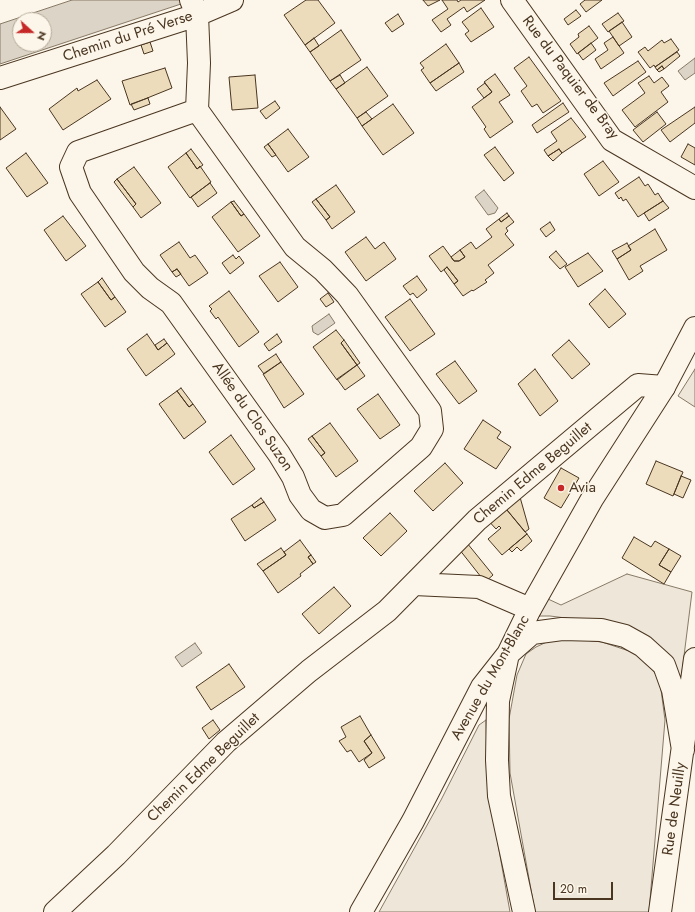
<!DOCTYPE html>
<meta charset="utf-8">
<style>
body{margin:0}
#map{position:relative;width:695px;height:912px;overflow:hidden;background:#fbf6e9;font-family:Jost,sans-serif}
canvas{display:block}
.north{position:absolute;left:12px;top:12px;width:40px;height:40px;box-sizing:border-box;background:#fbf6e9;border:1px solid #b4a999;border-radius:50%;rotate:111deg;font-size:11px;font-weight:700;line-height:16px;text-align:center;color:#4a3520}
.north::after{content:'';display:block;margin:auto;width:14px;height:18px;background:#c62828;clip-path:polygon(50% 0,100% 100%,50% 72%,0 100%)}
.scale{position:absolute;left:553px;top:882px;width:60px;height:18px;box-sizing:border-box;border:2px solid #4a3520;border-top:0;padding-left:5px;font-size:12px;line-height:14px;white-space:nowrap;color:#4a3520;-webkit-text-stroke:3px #fbf6e9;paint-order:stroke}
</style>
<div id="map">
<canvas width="695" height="912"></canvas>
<div class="north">N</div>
<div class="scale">20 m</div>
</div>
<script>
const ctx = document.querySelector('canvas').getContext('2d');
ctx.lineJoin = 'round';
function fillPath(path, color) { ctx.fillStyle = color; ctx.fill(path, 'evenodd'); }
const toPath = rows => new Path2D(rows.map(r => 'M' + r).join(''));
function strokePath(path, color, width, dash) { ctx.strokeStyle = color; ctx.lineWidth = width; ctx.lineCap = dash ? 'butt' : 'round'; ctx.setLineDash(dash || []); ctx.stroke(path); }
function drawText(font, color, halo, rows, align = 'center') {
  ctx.font = font + ' Jost,sans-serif'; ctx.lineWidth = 3; ctx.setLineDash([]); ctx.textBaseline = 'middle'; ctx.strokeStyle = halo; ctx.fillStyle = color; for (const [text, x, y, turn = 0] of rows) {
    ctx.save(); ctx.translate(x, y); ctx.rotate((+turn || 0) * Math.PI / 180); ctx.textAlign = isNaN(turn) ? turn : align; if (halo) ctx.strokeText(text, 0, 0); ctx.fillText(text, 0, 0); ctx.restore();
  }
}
const green = toPath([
 [695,369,695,407,678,396,695,369],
 [627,574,692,592,681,680,605,623,550,616,538,616,548,599,561,605,627,574],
 [566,638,602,642,635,653,650,665,660,682,665,720,649,912,535,912,510,773,509,719,517,675,526,654,536,647,551,640,566,638],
 [486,720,488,788,510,912,379,912,441,800,479,725,486,720]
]);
const water = toPath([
 [72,0,193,0,0,64,0,24,72,0],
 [20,20,44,20,44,44,20,44,20,20],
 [695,58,695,73,685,80,678,71,695,58],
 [484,190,498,208,495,213,488,215,475,197,484,190],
 [329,314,335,323,318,335,313,332,312,326,329,314],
 [195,643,202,653,182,667,175,657,195,643]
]);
const building = toPath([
 [306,0,318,0,335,23,305,45,284,15,306,0],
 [423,0,440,0,428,6,423,0],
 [442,0,457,0,458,2,461,0,485,0,467,12,464,7,447,19,451,25,441,32,432,20,448,9,442,0],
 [585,0,602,0,586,12,580,4,585,0],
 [481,8,494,27,471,42,465,34,469,31,462,22,481,8],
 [576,10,581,16,568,25,564,19,576,10],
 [618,13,624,21,608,32,602,24,618,13],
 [398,14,404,24,392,32,385,23,398,14],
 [622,22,632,37,619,46,609,31,622,22],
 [589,26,598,38,577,54,570,44,579,37,578,34,589,26],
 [341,30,361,60,330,81,310,52,341,30],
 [613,37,624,53,601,69,595,59,608,50,604,43,613,37],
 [314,38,319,46,310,52,305,45,314,38],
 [671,39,679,50,655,67,654,65,650,68,638,52,645,47,648,51,662,40,664,43,671,39],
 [150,42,153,51,144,54,141,45,150,42],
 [591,43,596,50,583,60,578,53,591,43],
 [446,44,459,63,430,83,421,70,424,68,420,63,446,44],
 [677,52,680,56,664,69,662,66,657,70,655,67,677,52],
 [529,57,561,101,543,113,537,104,532,107,521,91,527,86,514,68,529,57],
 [638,61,646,72,613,96,604,83,638,61],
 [459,63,464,72,436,91,430,83,459,63],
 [662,66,664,69,659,72,657,70,662,66],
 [367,67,388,96,357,118,336,89,367,67],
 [165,68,172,88,130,105,122,81,165,68],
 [495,74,510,95,499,102,513,122,490,138,484,129,486,127,472,107,492,92,484,82,495,74],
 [255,75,258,108,232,110,229,77,255,75],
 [340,75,345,83,336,89,330,81,340,75],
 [649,76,654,83,662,77,669,86,661,92,668,102,635,127,622,110,645,93,638,83,649,76],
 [97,80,111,99,63,130,49,109,77,88,78,91,97,80],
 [485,83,492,92,484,98,477,89,485,83],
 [148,98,150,104,134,110,131,104,148,98],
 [275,101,280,108,266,119,260,111,275,101],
 [563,103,569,112,537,133,532,125,563,103],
 [393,104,414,133,383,155,362,126,393,104],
 [0,107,16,129,0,140,0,107],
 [695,107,695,123,670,142,661,130,695,107],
 [366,112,372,119,362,126,357,118,366,112],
 [657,112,666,124,643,142,633,130,657,112],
 [571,118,586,137,562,153,559,149,548,156,544,150,557,141,551,132,571,118],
 [288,129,309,157,288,172,268,144,288,129],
 [268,144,276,155,272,157,264,147,268,144],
 [688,144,695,148,695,165,681,157,688,144],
 [495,147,514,173,504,181,484,155,495,147],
 [191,149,203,165,197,169,186,153,191,149],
 [559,149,562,153,553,161,548,156,559,149],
 [26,153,48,183,27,197,6,168,26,153],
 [186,153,197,169,200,166,211,182,190,198,168,167,186,153],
 [603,161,619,182,599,196,584,174,603,161],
 [134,167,161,203,141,218,133,207,136,204,117,179,134,167],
 [639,177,645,186,648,184,655,195,658,193,663,201,638,217,626,199,623,201,621,197,619,199,615,193,639,177],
 [117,179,136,204,133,207,114,182,117,179],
 [210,183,217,193,198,207,191,197,210,183],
 [336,185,355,212,332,229,326,220,330,217,316,199,336,185],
 [316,199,330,217,326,220,312,202,316,199],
 [234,201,244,214,241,216,231,202,234,201],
 [663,201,669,208,649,221,644,213,663,201],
 [231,202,241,216,244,214,260,236,238,252,212,217,231,202],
 [507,213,509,216,501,222,499,219,507,213],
 [63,216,86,246,66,261,44,230,63,216],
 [509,216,514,222,506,228,508,231,505,234,514,245,488,265,494,273,485,280,487,282,473,291,472,290,463,296,454,284,458,281,447,267,441,272,429,256,443,246,454,261,459,261,465,257,460,250,471,242,476,249,492,237,486,229,499,219,501,222,509,216],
 [550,222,555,230,546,237,540,229,550,222],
 [655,229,667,250,640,266,643,271,629,280,617,259,631,250,628,246,655,229],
 [366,237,375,249,384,242,396,259,366,281,345,252,366,237],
 [179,242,190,258,195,255,208,273,189,286,177,269,172,272,160,255,179,242],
 [627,243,631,250,617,259,612,251,627,243],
 [460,250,465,257,459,261,454,261,451,257,460,250],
 [556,251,567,264,560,269,549,257,556,251],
 [588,253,603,271,578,287,565,267,588,253],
 [233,255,236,259,239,256,244,263,230,274,222,263,233,255],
 [280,262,298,287,278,302,259,276,280,262],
 [447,267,458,281,454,284,444,270,447,267],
 [177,269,181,274,176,277,172,272,177,269],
 [417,276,427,290,417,298,413,293,410,295,403,286,417,276],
 [102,278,115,297,111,300,98,282,102,278],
 [98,282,111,300,115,297,126,312,105,327,81,294,98,282],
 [605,289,626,314,609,328,589,304,605,289],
 [229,291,259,332,239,347,218,317,216,319,210,311,212,309,209,306,229,291],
 [328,293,334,302,326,307,320,299,328,293],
 [410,299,435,334,410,351,385,317,410,299],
 [336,330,344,340,341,343,357,365,337,380,313,347,336,330],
 [147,334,158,350,167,343,175,354,146,376,127,349,147,334],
 [277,334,282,342,269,351,264,344,277,334],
 [164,339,167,343,158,350,155,345,164,339],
 [344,340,360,363,357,365,341,343,344,340],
 [569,340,590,364,572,379,552,355,569,340],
 [276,354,281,362,264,374,258,366,276,354],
 [455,361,477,391,459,404,436,374,455,361],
 [281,362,304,394,284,408,263,374,281,362],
 [357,365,365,376,345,390,337,379,357,365],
 [535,369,558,401,540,416,518,384,535,369],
 [181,388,193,404,189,407,177,391,181,388],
 [177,391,189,407,193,404,206,422,184,439,159,404,177,391],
 [378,394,400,425,380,439,357,409,378,394],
 [483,420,501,432,497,438,511,447,496,469,464,449,483,420],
 [330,423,358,461,336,477,321,456,325,453,312,436,330,423],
 [231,435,255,469,233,485,209,452,231,435],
 [312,436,325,453,321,456,308,439,312,436],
 [656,461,683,472,673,496,646,484,656,461],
 [445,463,463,483,433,511,414,491,445,463],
 [561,468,579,478,561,508,544,498,561,468],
 [681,476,691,480,683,498,674,494,681,476],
 [518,490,529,529,525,532,502,504,518,490],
 [261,498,264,502,254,508,252,505,261,498],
 [264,502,276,520,245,541,231,519,252,505,254,508,264,502],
 [502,504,527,534,502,555,488,539,501,528,499,526,496,529,486,518,502,504],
 [390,513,407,531,381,556,363,538,390,513],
 [527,534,532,541,521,551,517,547,512,552,509,549,527,534],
 [634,537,651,547,655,541,669,549,659,565,671,572,664,584,622,558,634,537],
 [300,540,311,555,308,557,313,564,300,574,301,576,278,593,263,571,286,555,284,552,300,540],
 [467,543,493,575,485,582,459,549,467,543],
 [281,548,286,555,263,571,257,564,281,548],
 [669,549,681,556,671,572,659,565,669,549],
 [311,555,316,562,313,564,308,557,311,555],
 [334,587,351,606,319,634,302,614,334,587],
 [229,664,245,687,211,710,196,687,229,664],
 [360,716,371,735,364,741,372,753,359,762,351,750,347,752,339,741,346,737,341,727,360,716],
 [213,720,220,730,209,739,202,728,213,720],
 [371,735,385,758,369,768,364,760,372,753,364,741,371,735]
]);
const minor = toPath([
 [191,0,197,15,199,63,197,110,295,247,323,270,347,295,430,411,432,429,421,447,343,515,325,518,311,510,300,495,293,477,279,454,171,303,150,288,134,272,80,193,71,167,78,152,197,110],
 [512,0,612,140,695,188],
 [0,78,197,15,232,0],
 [414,584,479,587,530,609],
 [55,912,116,855,226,742,309,671,387,611,477,520,638,385,664,387]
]);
const major = toPath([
 [361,912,413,821,482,687,508,654,530,609,592,499,664,387,695,328],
 [524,912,499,796,497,760,498,701,508,654,532,633,562,629,601,630,625,636,643,646,664,665,673,690,683,750],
 [660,912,695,659]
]);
const markers = [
 [561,488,4,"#c62828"]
];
const streetNames = [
 ["Chemin du Pré Verse",128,37,-18],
 ["Rue du Paquier de Bray",570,78,53],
 ["Allée du Clos Suzon",252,417,55],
 ["Chemin Edme Beguillet",533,474,-40],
 ["Avenue du Mont-Blanc",491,678,-60],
 ["Chemin Edme Beguillet",204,768,-44],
 ["Rue de Neuilly",675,809,-82]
];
const poiNames = [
 ["Avia",569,488]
];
fillPath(green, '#ede6d9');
strokePath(green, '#887966', 1);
fillPath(water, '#dcd4c6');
strokePath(water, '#887966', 1);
fillPath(building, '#ecdcbc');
strokePath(building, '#4a3520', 1);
strokePath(minor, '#4a3520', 24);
strokePath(major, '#4a3520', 24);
strokePath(minor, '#fbf6e9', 22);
strokePath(major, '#fbf6e9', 22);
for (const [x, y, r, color] of markers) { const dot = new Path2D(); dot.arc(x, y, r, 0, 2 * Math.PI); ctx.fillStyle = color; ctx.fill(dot); strokePath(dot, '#fbf6e9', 1.5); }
drawText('15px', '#4a3520', '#fbf6e9', streetNames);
drawText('15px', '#4a3520', '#fbf6e9', poiNames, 'left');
</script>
